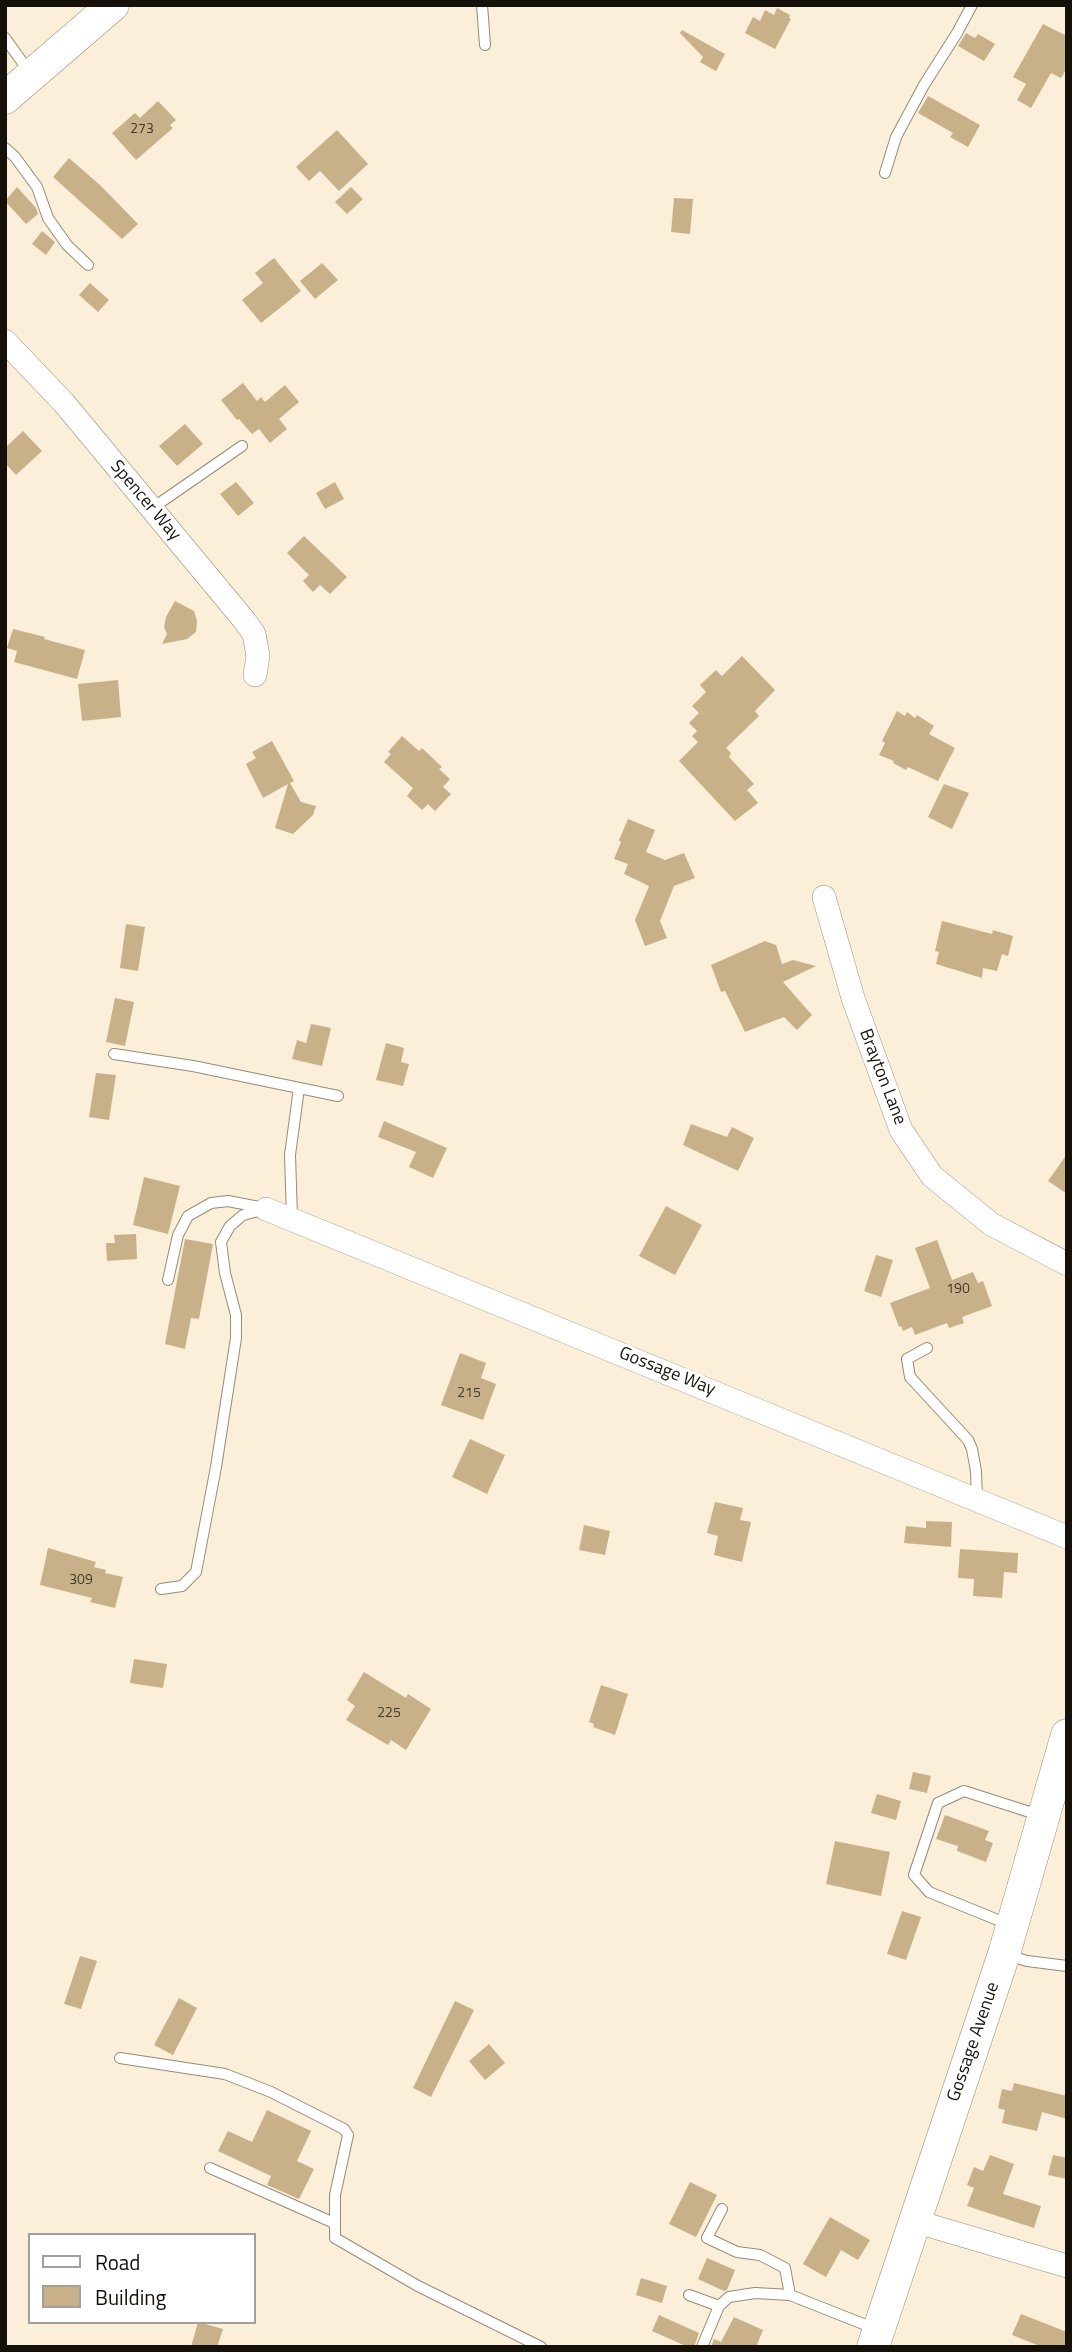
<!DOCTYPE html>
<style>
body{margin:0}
#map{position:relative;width:1072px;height:2352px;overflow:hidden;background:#fbefd9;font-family:"Titillium Web",sans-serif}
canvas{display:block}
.frame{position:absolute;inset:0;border:7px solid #15110a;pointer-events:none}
.legend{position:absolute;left:28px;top:2233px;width:228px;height:91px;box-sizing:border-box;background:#fff;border:2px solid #a1a09d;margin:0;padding:9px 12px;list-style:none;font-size:21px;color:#15110a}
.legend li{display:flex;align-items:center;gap:14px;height:35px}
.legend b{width:35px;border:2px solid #a1a09d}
</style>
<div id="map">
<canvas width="1072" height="2352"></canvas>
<div class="frame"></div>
<ul class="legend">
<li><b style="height:9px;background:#fff"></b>Road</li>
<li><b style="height:19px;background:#c8b188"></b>Building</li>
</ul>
</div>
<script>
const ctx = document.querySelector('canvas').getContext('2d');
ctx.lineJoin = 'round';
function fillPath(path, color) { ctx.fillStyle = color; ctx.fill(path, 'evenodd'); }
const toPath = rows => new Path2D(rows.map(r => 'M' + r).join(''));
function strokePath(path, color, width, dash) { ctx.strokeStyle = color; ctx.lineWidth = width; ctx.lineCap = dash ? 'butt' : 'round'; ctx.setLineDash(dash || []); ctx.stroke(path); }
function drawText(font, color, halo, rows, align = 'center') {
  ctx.font = font + ' "Titillium Web",sans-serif'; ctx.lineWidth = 6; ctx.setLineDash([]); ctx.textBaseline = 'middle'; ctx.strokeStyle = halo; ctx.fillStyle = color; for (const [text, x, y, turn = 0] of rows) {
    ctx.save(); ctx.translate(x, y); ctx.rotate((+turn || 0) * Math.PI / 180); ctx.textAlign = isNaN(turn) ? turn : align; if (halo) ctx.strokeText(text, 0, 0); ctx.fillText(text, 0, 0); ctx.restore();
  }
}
const building = toPath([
 [777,8,790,15,789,18,791,19,775,49,745,33,753,17,760,21,765,10,774,15],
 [1043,24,1067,36,1067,68,1061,78,1051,73,1031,108,1017,100,1026,84,1013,77],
 [682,30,725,54,716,71,700,62,703,57,680,33],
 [966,33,975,38,978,34,995,44,984,61,958,46],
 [928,96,980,125,968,147,950,137,953,133,918,113],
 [158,101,176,120,170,125,173,128,136,160,112,133,135,113,140,118],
 [337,130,368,164,339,191,320,171,309,181,296,167],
 [69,158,101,186,138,224,122,239,53,177],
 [17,187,36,208,38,214,26,224,5,201],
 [351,187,363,199,347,214,335,202],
 [674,198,693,199,690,234,671,232],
 [42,231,55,242,46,255,32,244],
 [274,258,301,291,261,323,242,300,263,283,255,273],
 [322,263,338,280,315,299,300,281],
 [90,283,109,300,98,312,79,295],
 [243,383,257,401,261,397,265,402,285,385,299,402,279,419,287,429,270,443,259,429,252,434,239,419,237,420,221,400],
 [185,424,203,444,177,466,159,446],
 [23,431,42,451,16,475,5,463,5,448],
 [236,482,254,503,238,516,220,494],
 [335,482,344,499,325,509,316,493],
 [304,536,347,577,330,594,320,585,313,592,303,581,309,575,287,553],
 [175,601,194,611,197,621,196,632,187,639,162,644,167,634,164,627,166,617],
 [13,629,45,637,44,639,85,650,77,679,14,662,17,651,7,648],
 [742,656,775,690,755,711,759,716,726,748,731,753,729,757,754,784,747,790,758,803,735,821,679,761,698,742,692,736,697,731,689,723,699,713,692,706,706,692,700,685,716,670,722,676],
 [118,680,121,717,82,721,78,684],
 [897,711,905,716,907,712,915,718,917,715,934,726,929,734,955,748,938,781,908,767,906,770,893,763,894,761,879,755,885,743,882,741],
 [402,736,419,751,422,748,442,767,439,769,450,779,443,787,451,794,435,811,428,804,422,810,407,796,413,788,384,762,391,754,388,752],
 [272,741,294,781,290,783,301,802,316,806,313,815,293,834,275,828,288,784,263,798,246,764,256,758,252,752],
 [944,784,969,793,952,829,928,817],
 [628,819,655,830,646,852,665,860,684,853,695,878,674,886,660,921,667,938,645,946,635,920,649,886,624,874,628,864,614,859,621,842,619,840],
 [942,921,992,934,993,930,1013,936,1008,956,1002,954,997,971,983,968,982,978,936,964,939,952,935,951],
 [126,924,145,927,138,971,120,968],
 [765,941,776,945,782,964,793,960,816,966,783,982,812,1015,797,1030,784,1017,745,1032,725,991,721,992,711,965],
 [115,998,134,1002,125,1046,106,1042],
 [311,1024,331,1028,322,1066,292,1059,297,1040,306,1043],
 [386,1043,404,1048,401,1062,409,1064,403,1086,376,1080],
 [96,1073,116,1075,109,1120,89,1117],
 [384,1121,447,1148,433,1178,409,1167,416,1152,378,1137],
 [691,1124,727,1137,732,1127,754,1138,738,1171,683,1145],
 [1067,1154,1067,1194,1048,1181],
 [144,1177,180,1186,168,1234,133,1225],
 [666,1206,702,1225,675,1275,639,1256],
 [136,1234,137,1259,107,1261,106,1243,115,1243,114,1235],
 [185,1239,213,1244,199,1319,191,1318,185,1349,165,1344],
 [937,1240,952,1280,973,1272,978,1283,983,1281,992,1306,962,1317,964,1323,949,1328,947,1323,915,1335,912,1327,903,1331,901,1326,899,1327,890,1303,930,1288,915,1248],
 [876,1255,893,1260,881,1297,864,1291],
 [460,1353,486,1363,481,1378,496,1384,483,1420,441,1405],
 [470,1439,505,1455,487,1494,452,1477],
 [715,1502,743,1508,740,1520,751,1522,742,1562,714,1555,718,1536,707,1533],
 [926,1521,952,1522,951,1547,904,1543,906,1526,926,1528],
 [584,1525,610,1531,605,1555,579,1550],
 [48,1548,96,1562,94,1567,106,1570,105,1573,123,1577,115,1608,90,1602,92,1598,40,1585],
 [960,1549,1018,1553,1017,1573,1004,1572,1002,1598,973,1596,974,1579,958,1578],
 [134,1659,167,1664,163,1688,130,1683],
 [364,1672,406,1698,408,1694,431,1709,406,1750,391,1740,388,1745,346,1720,355,1706,347,1700],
 [601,1685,628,1694,615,1735,593,1727,594,1724,589,1722],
 [913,1772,931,1776,927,1793,909,1789],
 [877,1794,901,1801,896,1820,871,1813],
 [945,1815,989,1831,985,1840,993,1843,986,1862,957,1851,958,1846,936,1839],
 [835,1841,890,1852,881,1896,826,1884],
 [902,1911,921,1917,906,1960,887,1954],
 [80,1956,97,1961,81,2009,64,2004],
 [179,1998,197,2008,173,2055,154,2045],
 [455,2001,474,2010,431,2097,413,2088],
 [489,2044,505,2063,485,2080,469,2061],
 [1014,2083,1067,2096,1067,2119,1042,2112,1037,2131,1002,2123,1005,2110,998,2108,1002,2089,1012,2091],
 [267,2110,311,2131,297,2161,314,2169,299,2199,267,2185,271,2176,218,2151,228,2131,252,2142],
 [990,2155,1014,2164,1003,2194,1041,2206,1034,2228,967,2206,974,2188,967,2185,974,2167,983,2171],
 [1053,2155,1067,2158,1067,2179,1048,2175],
 [690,2182,717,2195,696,2237,669,2224],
 [830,2217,870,2240,858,2260,841,2250,826,2277,803,2264],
 [707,2258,735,2270,727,2290,724,2291,698,2279],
 [641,2278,667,2286,662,2303,636,2295],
 [1021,2314,1067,2332,1067,2347,1042,2347,1012,2335],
 [659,2315,699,2333,694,2347,688,2347,652,2331],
 [734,2317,763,2330,756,2347,711,2347,714,2339,721,2342],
 [198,2322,223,2329,217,2347,191,2347]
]);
const lane = toPath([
 [482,5,485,45],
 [5,38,30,73],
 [5,148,15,157,37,187,48,218,67,245,88,265],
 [885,173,896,137,924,85,957,33,972,5],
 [151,509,242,446],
 [114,1054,193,1066,338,1096],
 [292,1218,290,1155,299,1088],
 [168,1280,178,1235,188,1216,211,1203,228,1201,264,1208],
 [927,1348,907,1359,910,1377,968,1440,972,1449,976,1471,977,1500],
 [161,1589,182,1586,196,1572,216,1467,236,1338,236,1315,225,1273,221,1242,230,1226,243,1215,266,1209],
 [1010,1925,929,1892,914,1875,938,1803,964,1791,1042,1816],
 [1007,1955,1027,1961,1067,1966],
 [120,2058,225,2074,271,2092,344,2129,348,2135,335,2195,335,2238,418,2286,541,2347],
 [210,2168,334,2223],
 [722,2209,707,2238,737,2252,760,2255,785,2268,790,2295,876,2329],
 [689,2295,719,2306],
 [702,2347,719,2306,729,2297,755,2293,790,2295]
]);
const street = toPath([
 [5,341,64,403,244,620,254,634,258,656,255,675],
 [824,897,853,998,901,1130,932,1176,991,1224,1067,1264],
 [266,1209,1067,1537],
 [914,2221,1067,2266]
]);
const secondary = toPath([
 [5,98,113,5],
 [873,2347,1004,1954,1067,1735]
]);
const numberNames = [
 ["273",142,130],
 ["190",958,1290],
 ["215",469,1394],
 ["309",81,1581],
 ["225",389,1714]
];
const streetNames = [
 ["Spencer Way",145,501,50],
 ["Brayton Lane",882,1077,69],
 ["Gossage Way",667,1372,22],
 ["Gossage Avenue",974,2042,-71]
];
fillPath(building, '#c8b188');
strokePath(lane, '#968b77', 12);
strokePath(street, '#968b77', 24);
strokePath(secondary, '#968b77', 33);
strokePath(lane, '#fff', 10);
strokePath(street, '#fff', 23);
strokePath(secondary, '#fff', 32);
drawText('14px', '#42392a', null, numberNames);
drawText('18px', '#15110a', '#fff', streetNames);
</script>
